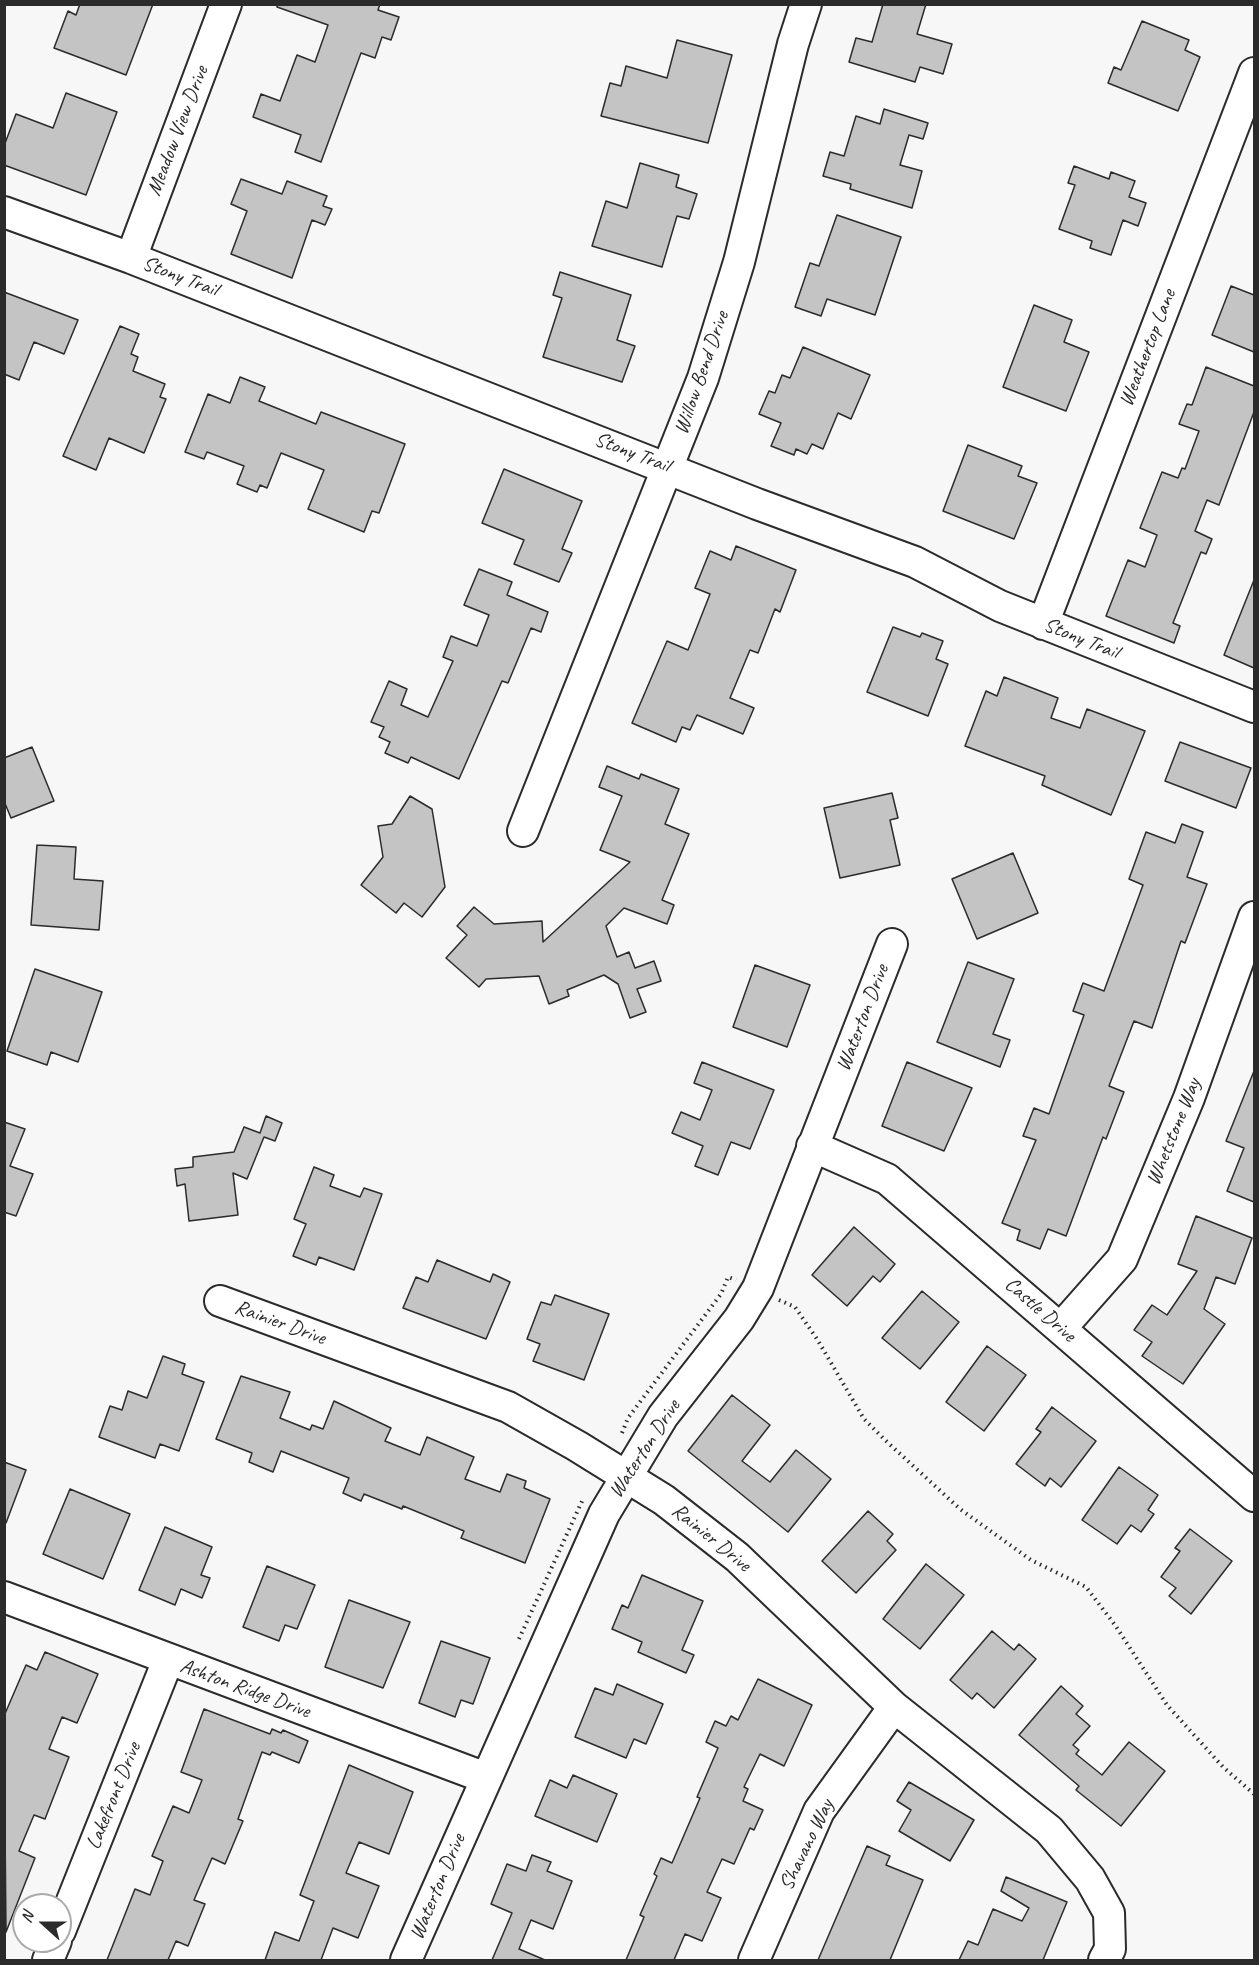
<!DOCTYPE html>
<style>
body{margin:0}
#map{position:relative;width:1259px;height:1965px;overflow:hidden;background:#f7f7f7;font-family:Caveat,sans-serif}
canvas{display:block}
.frame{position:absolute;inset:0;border:6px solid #2b2b2b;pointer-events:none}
.north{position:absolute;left:12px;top:1893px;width:60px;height:60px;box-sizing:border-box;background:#fff;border:2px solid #aaa;border-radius:50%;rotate:291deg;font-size:16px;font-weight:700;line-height:24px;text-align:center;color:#2b2b2b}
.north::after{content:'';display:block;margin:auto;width:21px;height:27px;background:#2b2b2b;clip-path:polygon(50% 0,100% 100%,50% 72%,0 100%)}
</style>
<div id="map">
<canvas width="1259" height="1965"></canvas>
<div class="frame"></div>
<div class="north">N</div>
</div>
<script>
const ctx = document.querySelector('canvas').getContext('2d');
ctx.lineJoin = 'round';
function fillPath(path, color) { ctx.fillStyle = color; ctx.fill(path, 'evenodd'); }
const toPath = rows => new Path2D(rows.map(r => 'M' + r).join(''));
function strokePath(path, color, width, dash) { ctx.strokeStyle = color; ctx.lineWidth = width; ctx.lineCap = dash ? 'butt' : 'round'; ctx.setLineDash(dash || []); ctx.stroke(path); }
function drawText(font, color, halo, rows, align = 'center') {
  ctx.font = font + ' Caveat,sans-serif'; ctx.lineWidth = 4.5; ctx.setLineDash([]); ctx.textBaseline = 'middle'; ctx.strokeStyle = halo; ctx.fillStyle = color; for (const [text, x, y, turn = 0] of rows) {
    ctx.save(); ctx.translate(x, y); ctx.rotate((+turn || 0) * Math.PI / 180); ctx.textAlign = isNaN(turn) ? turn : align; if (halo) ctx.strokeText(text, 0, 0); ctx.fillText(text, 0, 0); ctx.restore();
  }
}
const building = toPath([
 [80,4,153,4,126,75,54,48,68,11,76,15,80,4],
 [277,4,380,4,378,10,399,17,391,40,382,37,375,58,361,53,321,162,295,152,301,135,253,117,261,94,280,101,297,55,315,62,328,25,277,7,277,4],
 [883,4,926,4,917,34,952,44,943,74,920,67,915,82,849,62,856,38,872,42,883,4],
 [1142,21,1189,40,1185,50,1200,57,1178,111,1108,83,1114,67,1121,70,1142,21],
 [677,40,732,55,708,143,601,116,610,83,621,86,626,66,667,78,677,40],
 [66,93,117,112,86,195,4,165,4,146,16,114,53,128,66,93],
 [884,109,928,123,923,139,909,135,900,165,922,171,912,208,850,189,851,184,823,176,830,152,844,156,856,116,880,124,884,109],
 [640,163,679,175,676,187,697,194,689,219,677,216,662,267,592,246,606,201,627,208,640,163],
 [1074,166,1109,179,1111,172,1135,181,1129,197,1146,203,1138,226,1123,220,1111,255,1090,248,1092,241,1059,229,1075,185,1068,183,1074,166],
 [241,179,282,194,287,181,327,196,323,206,332,209,325,225,312,220,292,278,231,254,247,211,231,204,241,179],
 [837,215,901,237,875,315,827,299,821,316,795,307,810,263,819,266,837,215],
 [560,272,631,295,617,340,635,346,622,382,543,357,562,298,553,295,560,272],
 [1231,286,1254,295,1254,352,1212,335,1231,286],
 [4,292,78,320,64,354,34,342,19,380,4,374,4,292],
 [1034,305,1072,320,1064,342,1089,352,1066,411,1003,387,1034,305],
 [120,326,139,334,131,354,138,357,133,371,165,384,160,397,166,399,144,453,109,438,96,470,63,456,120,326],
 [803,347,870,375,851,419,838,413,823,449,812,444,807,454,796,449,794,455,771,446,781,423,759,414,769,391,775,393,782,375,790,378,803,347],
 [1206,367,1254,386,1254,412,1219,505,1207,500,1195,531,1212,539,1206,554,1201,552,1173,623,1180,626,1174,643,1106,616,1128,560,1145,567,1157,535,1140,528,1162,472,1178,478,1182,468,1185,469,1199,431,1179,424,1187,404,1192,405,1206,367],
 [240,377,265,387,259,401,316,424,321,412,405,444,379,513,372,511,364,532,308,509,324,470,281,453,267,488,260,485,257,492,237,484,244,466,207,452,204,459,185,452,208,394,230,403,240,377],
 [968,445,1022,466,1018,476,1037,483,1014,539,943,511,968,445],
 [504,469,582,501,562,549,572,553,559,582,514,564,524,540,482,523,504,469],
 [736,546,796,570,780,612,775,609,758,653,750,650,730,698,754,708,743,734,697,715,690,730,682,727,676,742,632,723,667,641,688,650,710,594,695,588,710,551,731,560,736,546],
 [479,569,512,582,507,595,548,612,541,632,531,628,508,683,502,681,459,779,411,757,408,763,385,753,390,742,379,737,384,727,371,722,389,681,407,689,401,705,428,717,453,661,443,657,451,636,477,646,489,615,464,605,479,569],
 [1254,580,1254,668,1224,655,1254,580],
 [893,627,920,637,922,633,943,641,936,659,948,664,928,716,867,692,893,627],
 [1004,677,1058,698,1051,718,1080,728,1087,709,1145,731,1111,815,1042,785,1045,776,965,746,986,691,997,696,1004,677],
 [1180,742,1251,768,1236,808,1165,781,1180,742],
 [32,747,54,801,11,818,4,801,4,758,32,747],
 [607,766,639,779,641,774,679,789,665,824,689,834,662,900,674,905,667,924,624,908,606,926,617,957,629,952,635,968,654,961,661,981,637,989,646,1012,630,1018,618,984,604,975,567,990,569,996,549,1004,539,976,486,979,479,987,446,958,467,935,457,926,474,907,494,924,542,921,543,942,630,862,600,850,622,796,599,787,607,766],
 [892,793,898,818,890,820,900,865,840,878,824,808,892,793],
 [410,796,432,809,445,887,422,917,404,903,396,913,361,885,383,857,378,826,392,824,410,796],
 [1182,824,1203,832,1187,877,1207,884,1185,943,1181,941,1152,1028,1134,1021,1109,1086,1124,1092,1106,1139,1103,1137,1066,1236,1048,1229,1040,1249,1017,1240,1020,1230,1002,1223,1036,1140,1023,1136,1034,1108,1049,1114,1084,1015,1073,1011,1083,983,1104,991,1143,885,1129,879,1146,832,1175,843,1182,824],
 [37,845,76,847,74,879,103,881,99,930,31,925,37,845],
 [1013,853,1038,913,977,939,952,879,1013,853],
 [968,962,1014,979,993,1034,1010,1040,1000,1067,937,1042,968,962],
 [755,965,810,985,787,1047,733,1027,755,965],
 [35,969,102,992,78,1062,51,1052,47,1065,7,1051,35,969],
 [702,1062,774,1090,750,1149,731,1142,718,1175,695,1166,703,1146,672,1133,681,1112,700,1120,712,1090,694,1083,702,1062],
 [907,1062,972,1088,944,1151,882,1126,907,1062],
 [1254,1071,1254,1202,1227,1191,1244,1148,1226,1141,1254,1071],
 [266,1116,282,1123,275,1141,264,1137,247,1179,233,1173,238,1215,189,1221,185,1184,177,1186,175,1169,193,1167,193,1157,234,1152,244,1127,260,1133,266,1116],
 [4,1122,25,1129,10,1166,33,1174,16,1216,4,1212,4,1122],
 [314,1167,334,1175,330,1186,360,1197,364,1188,382,1194,354,1270,319,1257,316,1265,293,1256,306,1224,294,1219,314,1167],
 [1196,1216,1252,1238,1235,1284,1216,1277,1204,1309,1225,1324,1183,1384,1142,1356,1152,1342,1134,1330,1152,1305,1167,1315,1197,1271,1178,1264,1196,1216],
 [854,1227,895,1264,880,1282,873,1276,847,1306,812,1275,854,1227],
 [437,1260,490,1282,493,1274,510,1282,486,1339,403,1308,416,1277,428,1282,437,1260],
 [922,1291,959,1322,920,1369,882,1338,922,1291],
 [555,1295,609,1314,584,1380,533,1361,540,1344,527,1339,541,1302,551,1305,555,1295],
 [987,1346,1026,1375,984,1431,946,1402,987,1346],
 [163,1356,185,1364,182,1374,204,1382,179,1451,160,1444,155,1458,99,1437,110,1406,122,1410,128,1391,147,1398,163,1356],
 [241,1376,290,1392,280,1418,310,1430,312,1425,323,1429,334,1401,391,1428,385,1441,420,1455,427,1437,474,1457,465,1479,500,1492,507,1474,526,1481,524,1488,550,1499,525,1563,461,1538,464,1531,403,1506,402,1509,364,1494,361,1501,343,1493,349,1478,281,1451,273,1472,249,1462,252,1453,216,1439,241,1376],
 [732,1395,770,1425,742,1461,770,1482,796,1450,831,1479,788,1532,688,1451,732,1395],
 [1052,1407,1096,1441,1061,1487,1050,1478,1045,1486,1016,1464,1041,1432,1036,1429,1052,1407],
 [4,1462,26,1470,6,1523,4,1523,4,1462],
 [1119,1467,1158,1495,1148,1510,1154,1514,1141,1532,1131,1525,1117,1544,1082,1520,1119,1467],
 [70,1489,130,1514,103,1579,43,1554,70,1489],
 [868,1511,893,1534,887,1541,896,1550,856,1593,822,1561,868,1511],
 [165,1527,212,1547,201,1575,210,1578,202,1598,181,1589,175,1605,139,1590,165,1527],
 [1190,1529,1232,1561,1191,1614,1169,1596,1176,1588,1161,1577,1180,1551,1175,1548,1190,1529],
 [926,1564,964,1595,920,1649,883,1619,926,1564],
 [267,1566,315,1585,297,1629,285,1625,279,1641,243,1627,267,1566],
 [642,1575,703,1601,682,1650,694,1655,686,1673,638,1652,642,1642,612,1629,622,1605,628,1608,642,1575],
 [349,1600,410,1622,383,1688,325,1667,349,1600],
 [992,1631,1014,1650,1019,1644,1036,1659,994,1708,977,1693,972,1699,950,1680,992,1631],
 [441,1641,490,1658,473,1704,461,1700,455,1717,419,1703,441,1641],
 [45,1652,98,1674,77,1723,62,1717,49,1749,69,1757,45,1819,34,1815,19,1851,35,1858,6,1932,4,1716,26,1665,37,1670,45,1652],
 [758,1679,812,1705,784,1766,760,1754,744,1787,748,1789,743,1801,763,1810,754,1830,750,1828,734,1864,722,1859,707,1892,721,1898,702,1941,685,1934,674,1960,626,1960,644,1917,640,1915,657,1876,654,1874,661,1858,672,1863,700,1798,697,1797,718,1748,706,1742,715,1721,726,1726,731,1716,738,1720,758,1679],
 [617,1684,663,1704,646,1744,634,1739,626,1758,575,1737,595,1688,613,1695,617,1684],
 [1061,1686,1083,1706,1076,1714,1090,1726,1073,1745,1079,1750,1076,1754,1102,1775,1129,1742,1165,1771,1121,1826,1076,1790,1079,1786,1019,1735,1061,1686],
 [204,1709,270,1734,272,1729,281,1733,283,1730,308,1741,299,1763,272,1752,270,1755,262,1752,238,1819,243,1821,225,1864,212,1858,194,1900,205,1904,188,1946,176,1941,168,1960,107,1960,135,1889,150,1895,163,1861,152,1856,173,1806,189,1813,202,1780,181,1772,204,1709],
 [349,1765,413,1792,389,1854,359,1842,346,1873,379,1886,358,1938,333,1928,321,1960,265,1960,275,1932,299,1941,314,1901,300,1895,349,1765],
 [573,1775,617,1794,597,1842,535,1816,550,1780,567,1788,573,1775],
 [909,1782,974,1820,950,1861,899,1831,911,1810,897,1801,909,1782],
 [867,1846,890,1856,886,1865,923,1880,890,1960,818,1960,867,1846],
 [532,1855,551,1862,547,1871,572,1881,553,1929,531,1920,519,1949,545,1960,492,1960,512,1913,491,1904,507,1864,526,1871,532,1855],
 [1006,1877,1067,1902,1043,1960,959,1960,968,1941,978,1945,993,1909,1022,1921,1029,1908,1001,1891,1006,1877]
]);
const path = toPath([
 [779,1300,795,1307,817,1339,864,1419,885,1440,960,1509,1031,1560,1086,1587,1115,1625,1167,1705,1223,1767,1254,1794],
 [622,1433,628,1418,721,1294,728,1277,736,1280],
 [519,1639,583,1499]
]);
const minor = toPath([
 [4,212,131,258,757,504,915,562,1000,606,1254,707],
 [131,258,226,4],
 [1043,624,1254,73],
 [523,831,703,378,739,262,793,44,806,4],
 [812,1146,887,1179,1254,1496],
 [220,1301,508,1407,577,1446,664,1500,737,1557,894,1707,1049,1830,1090,1879,1109,1913,1110,1949,1104,1960],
 [1061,1328,1122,1259,1189,1098,1254,917],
 [4,1597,486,1778],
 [60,1931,168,1660],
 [48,1960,56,1941],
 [406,1960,604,1514,663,1416,739,1319,758,1288,892,944],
 [754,1960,819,1811,894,1707]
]);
const streetNames = [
 ["Meadow View Drive",178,131,-69],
 ["Stony Trail",180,277,21],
 ["Weathertop Lane",1148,348,-69],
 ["Willow Bend Drive",702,373,-71],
 ["Stony Trail",632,453,21],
 ["Stony Trail",1081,639,22],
 ["Waterton Drive",863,1018,-69],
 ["Whetstone Way",1174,1132,-68],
 ["Castle Drive",1040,1310,41],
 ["Rainier Drive",280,1323,20],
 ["Waterton Drive",645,1449,-57],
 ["Rainier Drive",711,1538,39],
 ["Ashton Ridge Drive",245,1689,20],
 ["Lakefront Drive",114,1796,-68],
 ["Shavano Way",807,1845,-64],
 ["Waterton Drive",438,1887,-67]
];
fillPath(building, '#c4c4c4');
strokePath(building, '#2b2b2b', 1.5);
strokePath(minor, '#2b2b2b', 34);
strokePath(path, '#2b2b2b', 4, [1.5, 4.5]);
strokePath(minor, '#fff', 30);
drawText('21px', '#2b2b2b', '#fff', streetNames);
</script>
